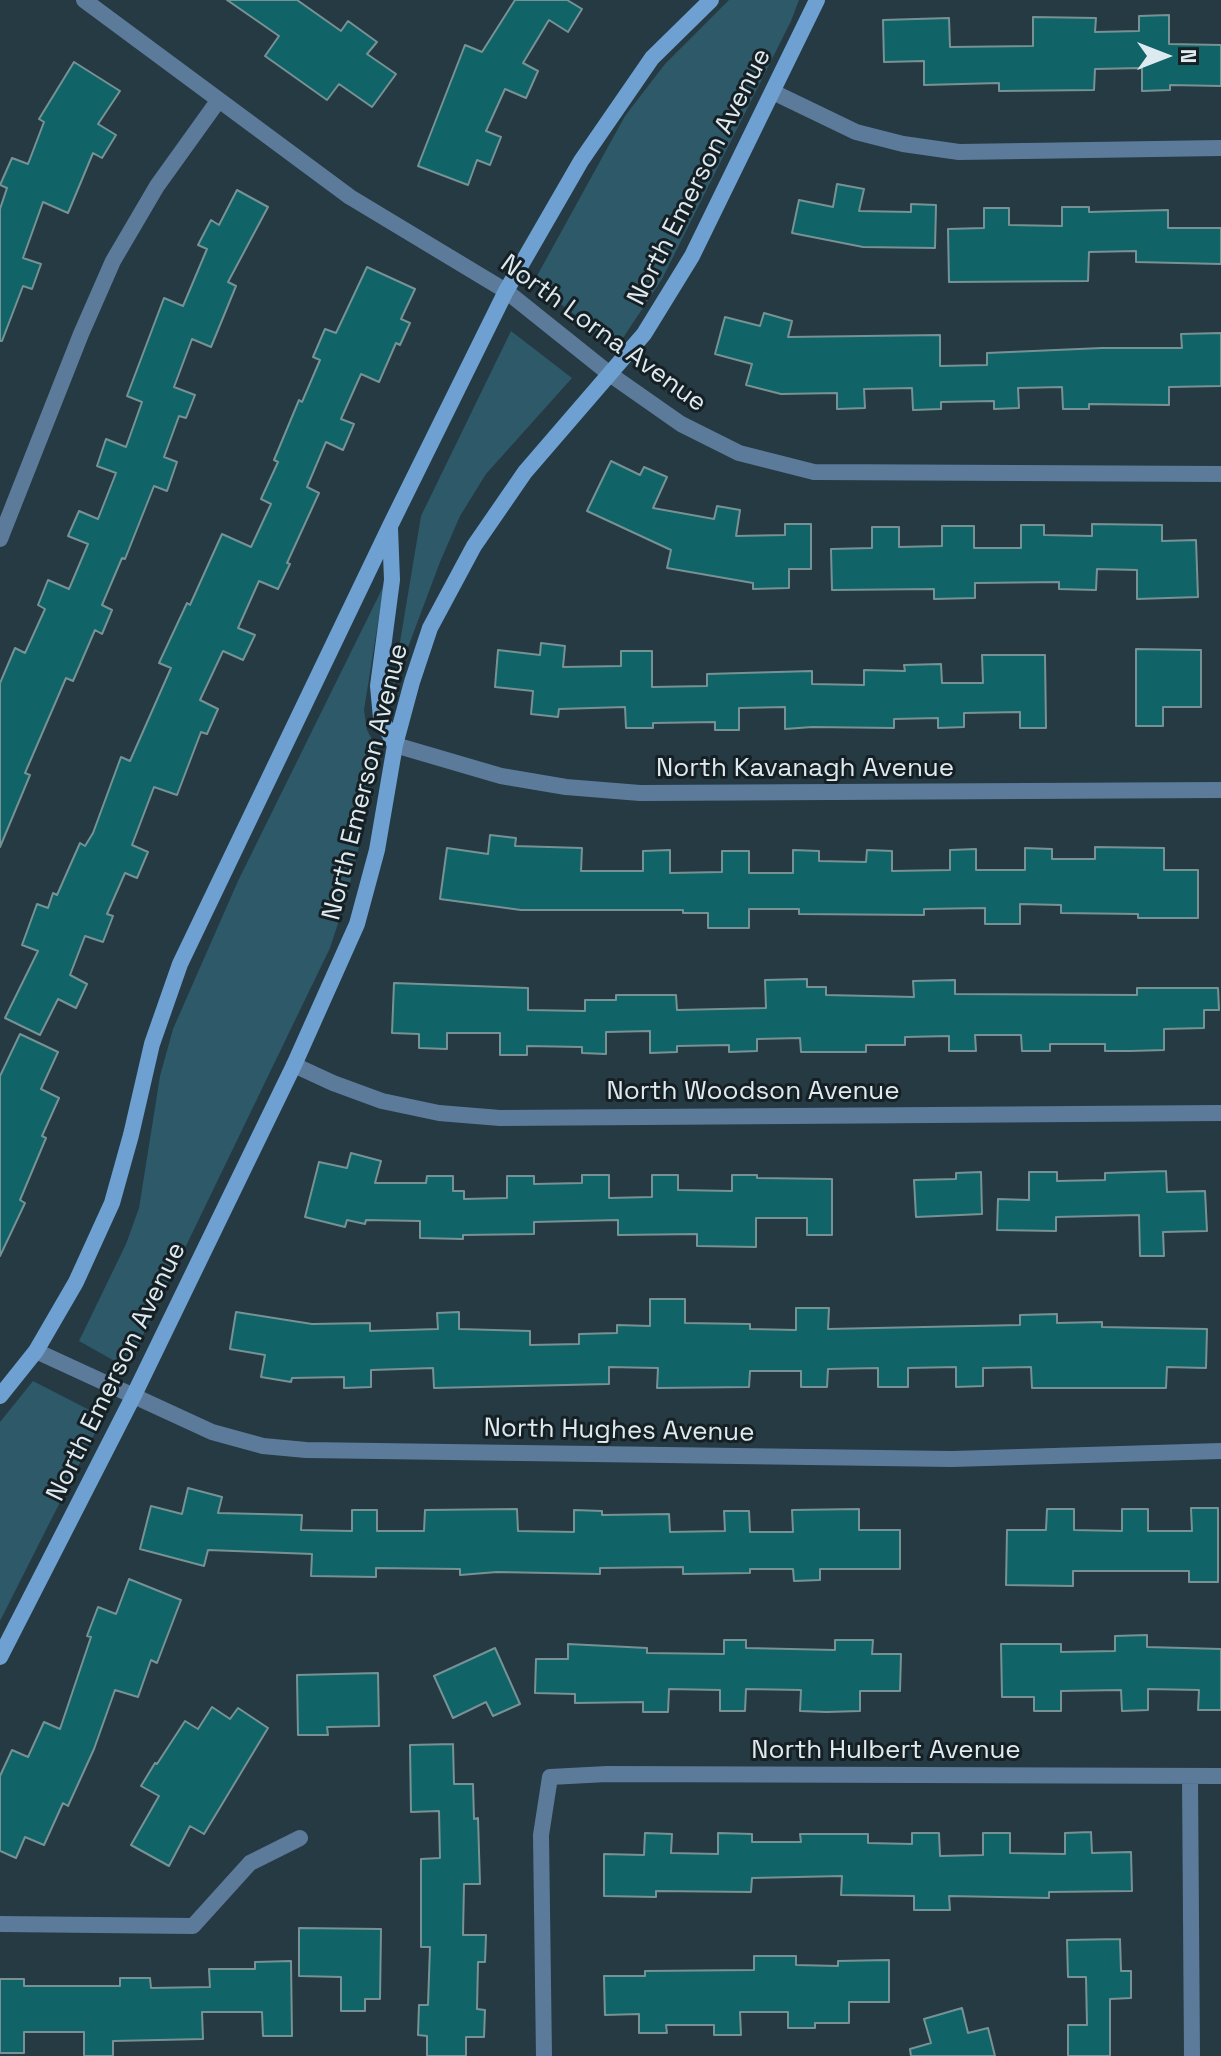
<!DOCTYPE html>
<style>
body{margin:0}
#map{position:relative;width:1221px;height:2056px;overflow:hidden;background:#253a43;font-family:"Space Grotesk",sans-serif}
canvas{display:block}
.north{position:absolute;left:1125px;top:16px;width:80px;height:80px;-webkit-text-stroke:6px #162024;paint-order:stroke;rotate:90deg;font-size:22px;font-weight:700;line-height:32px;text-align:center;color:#ddeaf0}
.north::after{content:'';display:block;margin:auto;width:28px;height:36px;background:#ddeaf0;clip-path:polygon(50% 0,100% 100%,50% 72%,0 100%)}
</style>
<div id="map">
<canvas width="1221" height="2056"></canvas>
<div class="north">N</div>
</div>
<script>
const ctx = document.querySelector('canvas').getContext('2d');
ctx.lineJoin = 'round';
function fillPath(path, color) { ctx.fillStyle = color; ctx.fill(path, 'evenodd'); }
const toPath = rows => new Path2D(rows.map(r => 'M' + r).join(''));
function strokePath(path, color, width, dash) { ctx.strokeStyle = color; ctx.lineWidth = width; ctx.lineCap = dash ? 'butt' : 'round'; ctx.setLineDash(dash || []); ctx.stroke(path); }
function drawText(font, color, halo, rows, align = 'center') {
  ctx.font = font + ' "Space Grotesk",sans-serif'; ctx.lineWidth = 6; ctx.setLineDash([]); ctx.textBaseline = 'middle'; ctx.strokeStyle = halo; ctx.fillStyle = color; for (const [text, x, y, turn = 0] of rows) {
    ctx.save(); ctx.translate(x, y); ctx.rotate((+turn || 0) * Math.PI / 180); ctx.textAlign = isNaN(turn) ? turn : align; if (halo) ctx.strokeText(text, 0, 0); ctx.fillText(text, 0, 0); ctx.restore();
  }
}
const green = toPath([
 [729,0,799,0,791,21,662,279,617,347,533,283,625,116,665,64],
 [511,331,572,378,486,474,460,516,440,562,392,690,421,516],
 [384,585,364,710,367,730,377,749,361,838,346,899,330,948,127,1368,79,1341,126,1244,139,1208,160,1076,173,1029,238,881],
 [33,1381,103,1417,0,1621,0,1422]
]);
const building = toPath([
 [227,0,297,0,341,31,348,21,377,42,367,54,396,74,372,107,339,84,327,100,265,56,279,36,227,0],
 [515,0,567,0,582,9,568,32,549,20,523,63,538,71,526,98,505,89,486,131,501,137,490,165,477,160,468,185,418,166,465,45,482,52,515,0],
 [1169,15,1169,44,1221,45,1221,86,1170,85,1170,90,1142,91,1142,68,1095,69,1094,90,999,91,999,83,924,85,924,61,884,62,883,20,949,18,950,47,1033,46,1033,17,1096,18,1095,32,1139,31,1139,16,1169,15],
 [74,62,120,91,98,124,116,135,102,158,93,153,68,213,43,202,23,258,41,264,32,289,23,286,2,341,0,341,0,209,7,188,0,185,12,158,28,164,44,122,39,119,74,62],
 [837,184,864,189,859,211,911,212,911,204,936,205,935,248,863,247,792,233,799,200,833,207,837,184],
 [237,190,268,207,228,282,236,286,211,347,192,339,174,387,195,395,186,418,179,416,164,457,177,462,167,491,154,486,125,559,122,558,102,605,112,610,102,634,95,630,73,681,66,678,25,773,30,775,0,847,0,683,15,648,25,653,45,609,38,605,48,580,69,589,88,544,68,536,79,511,98,519,116,473,97,466,106,439,126,447,142,402,127,396,164,298,183,306,207,249,198,245,211,220,219,225,237,190],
 [1062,207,1089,207,1089,212,1168,210,1168,228,1221,228,1221,264,1136,262,1136,251,1089,252,1088,281,949,282,948,229,984,228,984,208,1009,208,1009,225,1062,226,1062,207],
 [367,267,415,289,401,319,410,323,400,345,396,343,379,382,361,374,341,419,354,424,343,450,326,442,307,487,319,493,287,563,290,564,278,589,259,581,238,628,255,635,243,660,223,651,200,700,218,709,207,734,201,732,177,795,154,787,132,845,148,852,137,878,125,873,107,914,113,916,103,942,85,936,70,975,87,984,76,1008,58,999,40,1035,5,1018,38,951,22,945,37,904,48,908,53,893,57,895,80,843,85,846,93,833,121,757,130,761,171,668,159,663,187,603,190,605,222,534,251,547,271,504,261,499,278,462,274,460,299,400,302,402,320,360,313,357,325,329,336,333,367,267],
 [764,313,792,321,788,337,940,335,940,366,987,365,987,353,1102,348,1182,348,1181,334,1221,333,1221,386,1169,387,1169,405,1089,404,1089,409,1063,409,1062,387,1018,388,1019,408,994,409,994,401,941,402,941,409,913,410,912,388,864,389,865,408,837,409,837,393,781,394,746,385,752,364,715,354,725,317,760,326,764,313],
 [611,461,640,475,644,467,667,477,653,508,714,519,717,506,740,510,736,536,785,535,785,524,811,524,811,569,789,569,789,588,753,589,753,583,667,568,671,550,587,511,611,461],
 [1092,524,1162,525,1162,541,1196,540,1198,597,1137,599,1137,570,1097,569,1096,590,1059,589,1059,582,975,583,975,598,934,599,934,589,832,590,831,549,872,548,872,527,899,527,899,547,942,546,942,526,974,526,974,548,1021,548,1021,525,1044,525,1044,535,1092,536,1092,524],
 [541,643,565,646,563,667,621,666,621,651,652,651,652,687,707,686,707,674,812,671,812,684,864,685,864,670,905,671,904,665,941,664,942,683,983,683,982,655,1045,655,1046,728,1020,728,1020,712,964,713,964,727,938,728,938,718,894,719,894,728,812,727,785,729,785,707,739,708,739,730,715,730,715,722,653,723,653,728,626,728,625,707,559,709,558,717,531,714,533,691,495,687,498,650,540,655,541,643],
 [1136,649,1201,650,1201,707,1163,707,1163,726,1136,726,1136,649],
 [490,835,516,838,515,846,582,848,581,871,643,871,643,851,670,850,670,873,722,872,722,851,749,851,749,873,793,873,793,850,819,851,819,861,866,862,867,850,892,851,892,871,950,870,950,850,976,849,976,870,1025,870,1025,848,1052,849,1052,859,1095,859,1095,847,1164,848,1164,870,1198,870,1198,918,1138,918,1138,914,1061,913,1061,905,1020,904,1020,924,985,924,985,908,924,909,924,915,799,914,799,909,749,909,749,928,708,928,708,913,683,913,683,910,521,910,440,899,447,848,488,854,490,835],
 [807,979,807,987,826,987,826,995,914,997,913,981,955,980,955,994,1137,995,1137,988,1218,988,1219,1010,1204,1010,1204,1028,1164,1029,1164,1050,1130,1051,1105,1051,1105,1044,1050,1044,1050,1051,1022,1051,1021,1035,975,1035,976,1051,949,1051,949,1036,905,1037,905,1045,866,1045,866,1052,801,1052,800,1038,757,1039,757,1051,729,1052,729,1045,677,1046,677,1052,650,1053,650,1031,606,1032,606,1054,582,1053,582,1047,527,1046,527,1055,500,1055,500,1033,447,1033,447,1049,419,1048,419,1034,392,1033,394,983,528,988,528,1010,585,1011,585,1000,616,1000,616,995,676,995,677,1010,766,1008,765,980,807,979],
 [20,1034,58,1052,41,1089,59,1098,42,1136,46,1138,20,1200,25,1203,0,1256,0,1076,20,1034],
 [351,1153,381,1161,375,1183,426,1183,427,1176,453,1176,453,1191,464,1191,464,1199,507,1198,507,1176,534,1176,534,1184,582,1183,582,1175,609,1175,609,1198,652,1197,652,1175,678,1175,678,1190,732,1191,732,1175,757,1175,757,1178,832,1179,832,1235,807,1235,807,1218,756,1218,756,1247,697,1246,697,1234,618,1235,618,1220,534,1222,534,1234,463,1235,463,1239,420,1238,420,1221,366,1220,365,1224,347,1220,345,1227,305,1217,319,1162,347,1168,351,1153],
 [1166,1171,1167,1192,1205,1191,1207,1231,1163,1232,1164,1256,1140,1256,1139,1215,1056,1217,1056,1231,997,1230,998,1199,1029,1200,1029,1172,1057,1172,1057,1181,1105,1180,1105,1173,1166,1171],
 [981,1172,982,1214,916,1217,914,1180,956,1179,956,1173,981,1172],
 [650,1299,685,1299,685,1323,750,1324,750,1329,796,1330,796,1308,829,1308,828,1329,1020,1325,1020,1315,1057,1314,1057,1323,1102,1322,1102,1327,1207,1329,1206,1368,1167,1367,1166,1388,1032,1388,1031,1367,983,1368,983,1386,956,1387,956,1367,908,1368,908,1387,878,1387,878,1368,828,1369,827,1387,801,1387,801,1371,750,1371,749,1387,657,1388,658,1368,609,1367,609,1384,434,1388,433,1368,371,1370,371,1387,344,1388,344,1377,292,1378,291,1382,261,1377,265,1355,230,1349,236,1312,312,1324,370,1323,370,1331,438,1329,437,1313,459,1312,459,1329,530,1331,530,1345,579,1344,579,1334,617,1333,617,1325,650,1326,650,1299],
 [188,1488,222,1497,218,1513,302,1515,301,1530,352,1531,352,1510,377,1510,377,1531,424,1531,425,1510,517,1509,518,1531,574,1532,574,1510,602,1511,602,1515,669,1514,670,1532,725,1531,724,1511,749,1511,750,1532,793,1532,792,1510,859,1509,859,1530,900,1530,900,1569,820,1569,820,1580,794,1581,793,1569,750,1569,750,1573,683,1574,683,1567,600,1568,600,1574,497,1572,460,1575,460,1569,376,1568,376,1577,311,1576,312,1554,208,1550,204,1566,140,1549,151,1506,182,1514,188,1488],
 [1191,1508,1218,1508,1218,1582,1189,1582,1189,1571,1073,1571,1073,1586,1006,1585,1007,1530,1046,1530,1047,1509,1074,1509,1074,1530,1122,1531,1122,1509,1148,1509,1148,1531,1192,1531,1191,1508],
 [129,1579,181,1600,157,1663,151,1660,138,1697,115,1690,94,1749,68,1806,63,1803,44,1845,25,1837,16,1858,0,1851,0,1776,12,1750,28,1757,44,1722,60,1729,91,1637,87,1636,98,1607,116,1614,129,1579],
 [1147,1635,1147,1647,1221,1649,1221,1710,1198,1710,1199,1690,1148,1689,1148,1710,1122,1711,1121,1690,1061,1691,1061,1711,1034,1711,1034,1697,1002,1697,1001,1644,1061,1644,1061,1652,1115,1651,1115,1636,1147,1635],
 [724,1640,746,1640,746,1648,835,1650,835,1640,873,1640,872,1654,901,1654,900,1691,860,1691,860,1711,826,1712,800,1711,801,1690,746,1689,745,1711,720,1711,720,1690,669,1689,668,1712,643,1712,643,1702,575,1703,575,1694,535,1693,536,1659,568,1659,568,1644,647,1648,647,1653,724,1654,724,1640],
 [495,1648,520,1704,493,1716,486,1702,453,1718,434,1676,495,1648],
 [378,1673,379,1726,327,1727,328,1735,298,1735,297,1675,378,1673],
 [212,1707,230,1719,238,1708,268,1728,204,1834,190,1826,169,1866,131,1845,159,1796,141,1786,155,1763,157,1764,185,1721,198,1729,212,1707],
 [453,1744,454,1784,473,1784,474,1819,478,1818,480,1884,464,1884,463,1935,486,1935,485,1962,478,1962,477,2009,485,2010,484,2037,466,2037,466,2056,427,2056,427,2036,418,2035,419,2005,428,2005,430,1947,421,1947,421,1859,440,1858,439,1811,411,1812,410,1745,453,1744],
 [1091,1832,1092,1853,1131,1852,1132,1891,1049,1892,1049,1898,949,1896,950,1910,914,1910,914,1896,841,1895,842,1876,752,1878,751,1892,656,1891,656,1897,604,1896,604,1854,644,1855,645,1833,672,1834,671,1853,718,1854,718,1833,752,1834,752,1842,801,1842,800,1834,868,1834,868,1843,912,1844,912,1833,939,1833,940,1856,983,1855,983,1833,1010,1833,1010,1853,1065,1854,1065,1833,1091,1832],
 [299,1928,381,1929,380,1999,365,1999,365,2011,341,2011,341,1977,299,1976,299,1928],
 [1120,1939,1121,1971,1131,1971,1131,1998,1110,1999,1110,2056,1068,2056,1068,2025,1087,2025,1086,1977,1068,1977,1067,1940,1120,1939],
 [754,1956,796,1956,796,1965,838,1966,838,1961,889,1960,889,2002,849,2002,849,2023,815,2023,815,2028,788,2028,788,2012,740,2012,741,2035,714,2035,714,2025,666,2025,667,2033,639,2033,639,2014,605,2015,604,1976,645,1976,645,1971,754,1970,754,1956],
 [291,1961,292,2036,263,2036,262,2012,202,2012,203,2039,113,2041,113,2056,84,2056,84,2032,24,2032,24,2053,0,2053,0,1979,24,1979,24,1986,120,1986,120,1978,150,1978,151,1988,210,1987,209,1969,255,1969,255,1962,291,1961],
 [962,2008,968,2033,988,2028,995,2056,911,2056,910,2049,931,2043,924,2019,962,2008]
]);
const street = toPath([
 [84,0,350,197,506,291,611,375,681,424,739,453,814,472,1221,474],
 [773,92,856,132,903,144,959,152,1221,148],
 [0,539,81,334,113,261,157,186,218,101],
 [395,745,501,776,566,787,640,793,1221,790],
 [294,1065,333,1083,382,1101,439,1113,500,1118,1221,1113],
 [36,1351,212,1432,263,1446,306,1450,952,1459,1221,1451],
 [1190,1777,1192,2056],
 [0,1924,193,1926,250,1863,300,1838],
 [544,2056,541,1835,550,1777,607,1774,1221,1776]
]);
const secondary = toPath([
 [390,528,392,580,378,686,381,718,395,745],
 [0,1396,36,1351,76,1282,112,1203,131,1135,152,1044,180,964,390,526,506,291,581,161,652,58,711,0],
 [0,1657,133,1397,294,1065,357,924,377,850,395,745,412,682,430,628,474,546,525,472,644,334,692,256,817,0]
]);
const streetNames = [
 ["North Emerson Avenue",700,177,-63],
 ["North Lorna Avenue",603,334,36],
 ["North Kavanagh Avenue",805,769],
 ["North Emerson Avenue",366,782,-76],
 ["North Woodson Avenue",753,1092],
 ["North Emerson Avenue",117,1372,-64],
 ["North Hughes Avenue",619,1431,1],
 ["North Hulbert Avenue",886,1751]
];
fillPath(green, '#2d5969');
fillPath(building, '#106367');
strokePath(building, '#779294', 2);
strokePath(street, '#5c7b9a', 16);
strokePath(secondary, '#6ea1d2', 16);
drawText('26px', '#ddeaf0', '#162024', streetNames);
</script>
